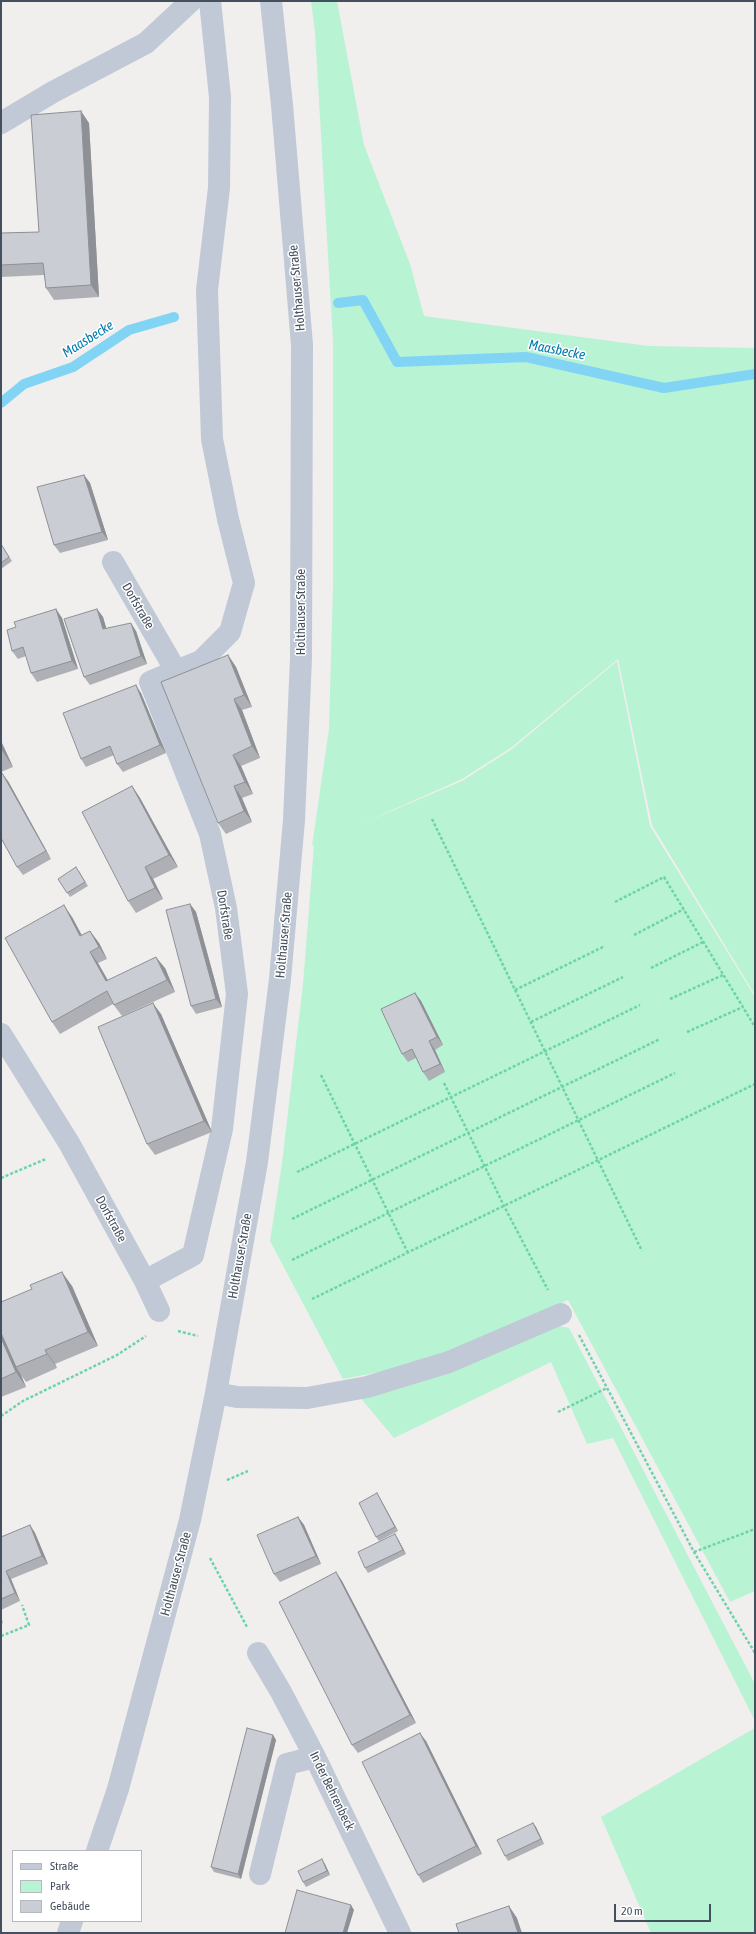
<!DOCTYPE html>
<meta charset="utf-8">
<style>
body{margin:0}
#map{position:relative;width:756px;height:1934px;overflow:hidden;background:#f1eeee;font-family:"Asap Condensed",sans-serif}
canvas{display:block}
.frame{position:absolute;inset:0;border:2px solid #45505e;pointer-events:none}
.legend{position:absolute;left:12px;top:1850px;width:130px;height:72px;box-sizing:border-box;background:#fff;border:1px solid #b5b9bf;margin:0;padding:5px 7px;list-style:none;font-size:12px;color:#45505e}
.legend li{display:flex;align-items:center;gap:8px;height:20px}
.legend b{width:20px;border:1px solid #b5b9bf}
.scale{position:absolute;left:614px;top:1904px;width:97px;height:18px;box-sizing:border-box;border:2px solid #45505e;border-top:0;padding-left:5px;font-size:12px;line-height:14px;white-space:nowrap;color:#45505e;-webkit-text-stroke:3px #fff;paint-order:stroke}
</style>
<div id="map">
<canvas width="756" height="1934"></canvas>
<div class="frame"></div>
<ul class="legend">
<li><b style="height:5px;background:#c0c9d5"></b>Straße</li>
<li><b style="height:11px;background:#b8f3d3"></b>Park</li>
<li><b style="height:11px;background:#cacdd4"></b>Gebäude</li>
</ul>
<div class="scale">20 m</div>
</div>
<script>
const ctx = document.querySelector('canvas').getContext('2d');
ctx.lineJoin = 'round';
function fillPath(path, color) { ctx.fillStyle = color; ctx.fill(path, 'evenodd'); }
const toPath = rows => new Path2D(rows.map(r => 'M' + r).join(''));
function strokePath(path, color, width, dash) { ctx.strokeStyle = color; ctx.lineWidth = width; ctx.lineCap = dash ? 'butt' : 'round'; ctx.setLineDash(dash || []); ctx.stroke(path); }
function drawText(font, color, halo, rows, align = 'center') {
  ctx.font = font + ' "Asap Condensed",sans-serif'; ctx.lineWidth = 3; ctx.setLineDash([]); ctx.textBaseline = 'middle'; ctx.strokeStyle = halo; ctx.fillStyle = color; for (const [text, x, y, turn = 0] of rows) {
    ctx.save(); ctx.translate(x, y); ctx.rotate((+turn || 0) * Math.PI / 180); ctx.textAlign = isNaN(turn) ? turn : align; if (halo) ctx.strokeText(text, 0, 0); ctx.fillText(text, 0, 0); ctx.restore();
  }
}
const green = toPath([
 [311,1,337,1,364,145,410,264,424,316,648,346,755,348,755,995,652,825,618,659,512,747,462,779,361,824,462,781,512,749,617,661,650,826,755,997,755,1591,730,1602,568,1300,448,1352,390,1370,343,1379,270,1241,282,1163,303,984,314,845,312,846,329,729,333,588,333,341,315,32],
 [559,1326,569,1328,755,1684,755,1721,613,1438,587,1444,551,1362,394,1438,359,1396],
 [755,1728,755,1933,651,1933,601,1817]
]);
const stream = toPath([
 [338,303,363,300,397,362,526,357,664,388,755,374],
 [1,403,24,384,73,367,129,330,174,317]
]);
const path = toPath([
 [432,819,642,1251],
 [615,902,664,877,755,1027],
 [634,935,684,909],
 [651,968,703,942],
 [515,990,605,946],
 [670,999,723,975],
 [531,1022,623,977],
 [687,1032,743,1007],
 [321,1075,408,1253],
 [444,1083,504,1206,548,1290],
 [297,1172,640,1005],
 [1,1178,46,1159],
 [292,1219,660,1039],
 [292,1260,675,1073],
 [312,1299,755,1084],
 [178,1331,198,1336],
 [579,1335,694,1552,755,1653],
 [558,1412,607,1388],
 [1,1416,23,1401,117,1355,146,1336],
 [227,1480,248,1471],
 [694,1552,755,1529],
 [210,1558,247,1627],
 [1,1636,29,1625,22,1605]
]);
const minor = toPath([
 [1,123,53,92,146,43,191,1],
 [113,562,176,671,150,682,210,834,226,908,237,994,222,1129,193,1255,145,1281],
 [176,671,201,661,230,632,244,583,228,519,212,439,207,290,219,188,220,97,210,1],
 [1,1034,69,1143,145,1281,159,1311],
 [216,1393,237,1397,307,1398,367,1387,449,1362,561,1314],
 [258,1653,281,1692,315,1757,400,1933],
 [97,1851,118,1789,190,1520,216,1393,257,1162,280,979,294,820,301,658,302,345,282,105,271,1],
 [260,1874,287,1764,315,1757],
 [68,1933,72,1921]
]);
const wall = toPath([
 [89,123,99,297,54,300,46,288,44,275,1,277,1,233,39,232],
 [84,475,90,483,108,540,60,553,54,545],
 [1,544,12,561,1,569],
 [56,609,62,618,78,669,37,682,31,673,26,656,18,659,12,651,16,627],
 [97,609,103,617,106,628,136,631,147,664,90,685,84,677],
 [228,655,236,667,252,707,242,710,260,758,241,766,253,794,242,798,252,822,226,834,218,823],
 [141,693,166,753,123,772,117,764,114,755,86,767,81,759],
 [1,741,13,767,1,772],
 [8,781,51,859,23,875,17,867],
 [132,786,140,798,178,867,153,879,163,899,136,913,128,901],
 [79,871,88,886,70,897,58,879],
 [190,904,196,912,222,1007,196,1014,191,1006],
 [72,917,82,935,90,931,99,943,107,959,98,963,108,980,165,968,175,992,122,1016,113,1004,60,1034,52,1022],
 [415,993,421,1001,443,1045,435,1050,445,1072,429,1081,423,1072,416,1058,408,1062,402,1054],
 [161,1014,212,1132,155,1155,147,1144],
 [72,1286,98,1346,55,1364,57,1368,26,1382,21,1375,26,1387,1,1397,1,1302],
 [380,1498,398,1531,379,1541,376,1537],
 [298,1517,304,1525,321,1564,280,1582,274,1574],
 [30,1525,35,1533,48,1564,11,1579,20,1601,1,1610,1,1537],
 [398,1539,406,1554,368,1573,365,1568],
 [336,1572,342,1581,416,1723,358,1753,352,1745],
 [1,1616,3,1623,1,1624],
 [273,1735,276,1740,241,1879,214,1872,211,1867],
 [426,1741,482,1854,423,1883,418,1875],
 [533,1823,536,1827,544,1844,508,1861,505,1856],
 [325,1864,330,1875,306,1887,303,1882]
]);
const shadedWall = toPath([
 [81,111,89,123,99,297,91,285],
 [84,475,90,483,108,540,102,532],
 [56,609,62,618,78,669,72,661],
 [97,609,103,617,109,637,103,629],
 [131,623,136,631,147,664,141,656],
 [228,655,236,667,252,707,244,695],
 [136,685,141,693,166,753,160,745],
 [234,699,242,710,260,758,252,746],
 [1,741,13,767,1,749],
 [233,755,241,766,253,794,245,782],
 [2,773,8,781,51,859,46,851],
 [132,786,140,798,178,867,169,855],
 [234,786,242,798,252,822,244,811],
 [145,867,153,879,163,899,155,888],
 [190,904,196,912,222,1007,216,999],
 [64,905,72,917,88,948,80,936],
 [90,931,99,943,107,959,99,947],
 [90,952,98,963,114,992,106,981],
 [156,957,165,968,175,992,167,980],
 [415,993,421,1001,443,1045,437,1037],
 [153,1003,161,1014,212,1132,204,1121],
 [429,1041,435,1050,445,1072,440,1064],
 [62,1272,72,1286,98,1346,88,1332],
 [1,1329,16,1367,21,1375,26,1387,16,1372,1,1338],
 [45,1350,55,1364,57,1368,47,1354],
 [377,1493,380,1498,398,1531,395,1527],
 [298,1517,304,1525,321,1564,316,1556],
 [30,1525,35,1533,48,1564,42,1556],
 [395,1534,398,1539,406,1554,403,1550],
 [6,1571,11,1579,20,1601,15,1593],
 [336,1572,342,1581,416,1723,410,1715],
 [420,1733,426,1741,482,1854,476,1846],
 [273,1735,276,1740,241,1879,238,1874],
 [533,1823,536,1827,544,1844,541,1839],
 [322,1859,325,1864,330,1875,327,1871],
 [351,1905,354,1910,347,1933,343,1933],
 [509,1906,517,1918,522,1933,518,1933]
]);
const building = toPath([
 [81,111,91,285,46,288,43,263,1,265,1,233,39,232,31,115,81,111],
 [84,475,102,532,54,545,37,487,84,475],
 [1,544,9,557,1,563,1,544],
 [56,609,72,661,31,673,23,647,12,651,7,630,16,627,14,622,56,609],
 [97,609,103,629,131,623,141,656,84,677,64,619,97,609],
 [228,655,244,695,234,699,252,746,233,755,245,782,234,786,244,811,218,823,161,682,228,655],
 [136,685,160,745,117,764,110,746,81,759,63,713,136,685],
 [1,773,2,773,46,851,17,867,1,838,1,773],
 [132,786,169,855,145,867,155,888,128,901,82,812,132,786],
 [76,867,85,882,67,893,58,879,76,867],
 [190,904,216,999,191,1006,166,910,190,904],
 [64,905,80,936,90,931,99,947,90,952,106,981,156,957,167,980,114,1005,107,991,52,1022,5,938,64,905],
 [415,993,437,1037,429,1041,440,1064,423,1072,412,1049,402,1054,381,1009,415,993],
 [153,1003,204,1121,147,1144,98,1027,153,1003],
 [62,1272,88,1332,45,1350,47,1354,16,1367,1,1333,1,1302,32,1289,30,1285,62,1272],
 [1,1338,16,1372,1,1379,1,1338],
 [377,1493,395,1527,376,1537,359,1503,377,1493],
 [298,1517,316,1556,274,1574,257,1535,298,1517],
 [30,1525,42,1556,6,1571,15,1593,1,1599,1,1537,30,1525],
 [395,1534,403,1550,365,1568,358,1552,395,1534],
 [336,1572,410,1715,352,1745,279,1602,336,1572],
 [247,1728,273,1735,238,1874,211,1867,247,1728],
 [420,1733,476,1846,418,1875,362,1762,420,1733],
 [533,1823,541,1839,505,1856,497,1840,533,1823],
 [322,1859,327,1871,303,1882,298,1871,322,1859],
 [297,1890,351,1905,343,1933,285,1933,297,1890],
 [509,1906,518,1933,459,1933,456,1924,509,1906]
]);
const streetNames = [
 ["Holthauser Straße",297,288,-95],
 ["Dorfstraße",138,606,60],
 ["Holthauser Straße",301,612,-90],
 ["Dorfstraße",225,915,81],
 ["Holthauser Straße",284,935,-85],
 ["Dorfstraße",111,1219,61],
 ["Holthauser Straße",240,1256,-80],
 ["Holthauser Straße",176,1574,-75],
 ["In der Behrenbeck",332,1791,64]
];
const waterNames = [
 ["Maasbecke",88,339,-32],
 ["Maasbecke",557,350,11]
];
fillPath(green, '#b8f3d3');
strokePath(stream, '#81d4f4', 10);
strokePath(path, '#6dd4a9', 2.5, [3, 2]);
strokePath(minor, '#c0c9d5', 22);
fillPath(wall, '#aeb0b6');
fillPath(shadedWall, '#8d9094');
fillPath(building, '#cacdd4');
strokePath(building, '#8d9094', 1);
drawText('13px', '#45505e', '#fff', streetNames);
drawText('italic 14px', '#017cad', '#fff', waterNames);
</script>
